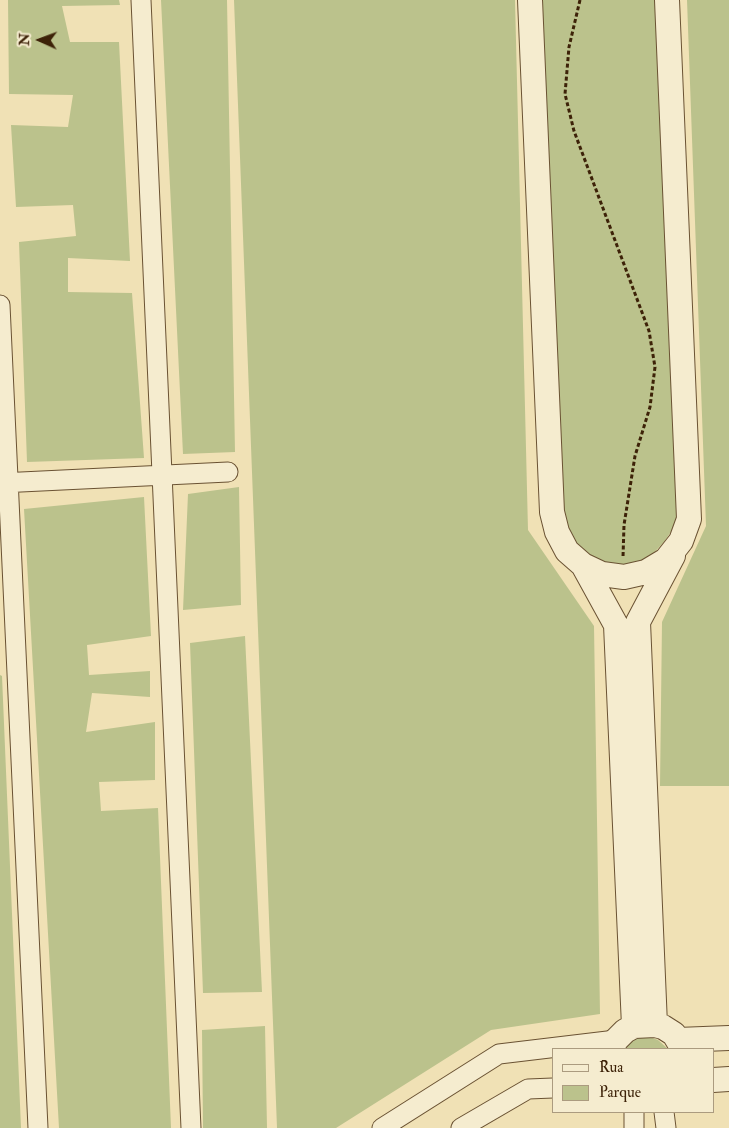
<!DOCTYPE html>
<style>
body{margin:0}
#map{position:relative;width:729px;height:1128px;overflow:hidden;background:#f0e1b5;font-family:"IM FELL Double Pica",serif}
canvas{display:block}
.legend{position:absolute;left:552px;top:1048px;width:162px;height:65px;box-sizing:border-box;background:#f5eccf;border:1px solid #ab9b7f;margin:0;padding:6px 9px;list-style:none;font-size:15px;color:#3d2208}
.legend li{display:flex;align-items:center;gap:10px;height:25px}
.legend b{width:25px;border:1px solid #ab9b7f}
.north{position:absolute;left:15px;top:15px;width:50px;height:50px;-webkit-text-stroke:4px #f5eccf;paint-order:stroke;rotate:272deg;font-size:14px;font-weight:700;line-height:20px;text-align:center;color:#3d2208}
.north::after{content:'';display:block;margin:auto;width:18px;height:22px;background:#3d2208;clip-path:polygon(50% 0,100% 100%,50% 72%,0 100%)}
</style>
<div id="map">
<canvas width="729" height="1128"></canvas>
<ul class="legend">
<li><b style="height:6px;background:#f5eccf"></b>Rua</li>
<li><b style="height:14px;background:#bbc28c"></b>Parque</li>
</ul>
<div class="north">N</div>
</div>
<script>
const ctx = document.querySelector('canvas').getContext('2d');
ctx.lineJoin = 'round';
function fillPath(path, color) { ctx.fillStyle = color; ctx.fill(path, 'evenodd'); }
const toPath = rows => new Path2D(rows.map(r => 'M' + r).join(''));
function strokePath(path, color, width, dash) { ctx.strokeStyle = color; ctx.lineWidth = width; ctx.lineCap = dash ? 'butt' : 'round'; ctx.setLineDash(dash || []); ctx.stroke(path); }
const green = toPath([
 [8,0,119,0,120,5,62,6,70,42,119,42,130,261,68,258,68,292,132,293,144,458,27,462,19,242,76,236,73,205,16,207,11,125,68,127,73,95,9,94],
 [161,0,227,0,235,452,183,454],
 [234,0,515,0,528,530,594,626,600,1014,491,1030,336,1128,277,1128],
 [539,0,655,0,678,500,676,524,664,542,649,558,635,564,607,565,578,548,563,518],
 [687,0,729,0,729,786,660,786,662,622,706,526],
 [239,487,241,605,183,610,188,494],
 [144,497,151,636,87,645,89,675,150,671,150,697,92,693,86,732,155,722,155,780,99,782,101,811,158,808,171,1128,59,1128,24,509],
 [245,636,262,992,203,993,190,643],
 [0,675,2,676,21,1128,0,1128],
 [265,1026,267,1128,203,1128,202,1030],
 [642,1037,650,1037,658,1040,668,1049,622,1049,634,1039]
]);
const path = toPath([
 [580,0,569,47,565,94,574,131,649,331,655,367,650,407,635,456,624,525,623,557]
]);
const minor = toPath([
 [141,0,191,1128],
 [0,305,38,1128],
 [0,483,228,472],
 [634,1112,634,1128],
 [664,1112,666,1128],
 [382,1128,499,1054,616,1040],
 [461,1128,528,1089,553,1088]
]);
const tertiary = toPath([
 [530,0,552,512,557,532,567,551,583,565,602,574,624,577,646,572,666,560,681,541,689,519,667,0],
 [583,565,616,625,634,1026],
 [655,1025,638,622,673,556],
 [678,1040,729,1038],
 [612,1049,616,1040,625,1031,634,1026,655,1025,663,1027,674,1034,683,1049],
 [713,1080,729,1079]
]);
fillPath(green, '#bbc28c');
strokePath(minor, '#6a5233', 21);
strokePath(tertiary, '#6a5233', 26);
strokePath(path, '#3d2208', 3, [4, 2.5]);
strokePath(minor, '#f5eccf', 19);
strokePath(tertiary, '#f5eccf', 24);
</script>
